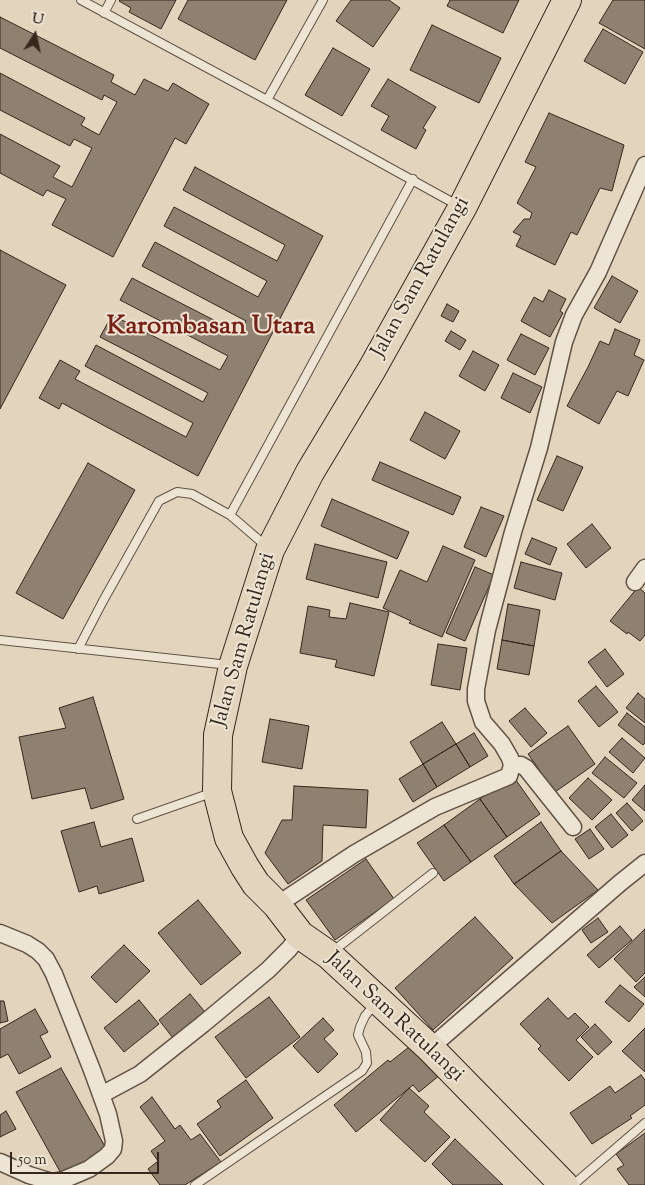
<!DOCTYPE html>
<style>
body{margin:0}
#map{position:relative;width:645px;height:1185px;overflow:hidden;background:#e3d5bd;font-family:"Sorts Mill Goudy",serif}
canvas{display:block}
.north{position:absolute;left:10px;top:10px;width:50px;height:50px;-webkit-text-stroke:4px #ede4d4;paint-order:stroke;rotate:10deg;font-size:14px;font-weight:700;line-height:20px;text-align:center;color:#35271d}
.north::after{content:'';display:block;margin:auto;width:18px;height:22px;background:#35271d;clip-path:polygon(50% 0,100% 100%,50% 72%,0 100%)}
.scale{position:absolute;left:10px;top:1152px;width:149px;height:22px;box-sizing:border-box;border:2px solid #35271d;border-top:0;padding-left:6px;font-size:15px;line-height:18px;white-space:nowrap;color:#35271d;-webkit-text-stroke:4px #ede4d4;paint-order:stroke}
</style>
<div id="map">
<canvas width="645" height="1185"></canvas>
<div class="north">U</div>
<div class="scale">50 m</div>
</div>
<script>
const ctx = document.querySelector('canvas').getContext('2d');
ctx.lineJoin = 'round';
function fillPath(path, color) { ctx.fillStyle = color; ctx.fill(path, 'evenodd'); }
const toPath = rows => new Path2D(rows.map(r => 'M' + r).join(''));
function strokePath(path, color, width, dash) { ctx.strokeStyle = color; ctx.lineWidth = width; ctx.lineCap = dash ? 'butt' : 'round'; ctx.setLineDash(dash || []); ctx.stroke(path); }
function drawText(font, color, halo, rows, align = 'center') {
  ctx.font = font + ' "Sorts Mill Goudy",serif'; ctx.lineWidth = 4; ctx.setLineDash([]); ctx.textBaseline = 'middle'; ctx.strokeStyle = halo; ctx.fillStyle = color; for (const [text, x, y, turn = 0] of rows) {
    ctx.save(); ctx.translate(x, y); ctx.rotate((+turn || 0) * Math.PI / 180); ctx.textAlign = isNaN(turn) ? turn : align; if (halo) ctx.strokeText(text, 0, 0); ctx.fillText(text, 0, 0); ctx.restore();
  }
}
const building = toPath([
 [120,0,176,0,161,29,129,12,131,8,119,1,120,0],
 [188,0,287,0,255,60,178,19,188,0],
 [351,0,389,0,400,8,373,47,336,21,351,0],
 [450,0,519,0,503,33,447,6,450,0],
 [613,0,645,0,645,49,599,23,613,0],
 [0,17,114,75,111,82,135,95,144,79,168,91,173,83,209,104,186,144,175,138,113,257,52,225,66,199,47,190,43,196,0,173,0,134,60,166,53,177,72,187,92,148,74,139,70,146,0,110,0,73,85,118,81,125,99,135,117,102,104,95,102,100,0,48,0,17],
 [432,25,501,58,479,103,410,70,432,25],
 [603,29,643,52,625,84,584,61,603,29],
 [333,48,370,69,342,116,305,95,333,48],
 [388,79,436,107,423,128,426,130,416,149,381,130,389,116,371,106,388,79],
 [549,113,624,145,612,191,600,188,577,235,571,232,555,265,516,246,521,236,513,232,524,219,530,219,532,213,517,203,536,167,525,162,549,113],
 [195,167,323,236,198,476,62,403,59,409,39,398,60,360,80,371,75,379,186,437,193,423,85,366,96,345,203,402,208,393,100,337,112,315,220,370,228,356,120,300,132,278,239,333,246,321,142,266,155,242,258,297,267,281,164,226,174,207,277,261,285,245,183,190,195,167],
 [0,250,66,285,0,409,0,250],
 [612,276,638,291,620,323,594,308,612,276],
 [549,290,566,299,560,311,563,313,550,337,521,321,534,297,543,302,549,290],
 [447,304,459,311,453,322,441,316,447,304],
 [615,329,640,340,634,355,644,360,628,396,617,391,599,424,567,406,588,367,600,341,609,345,615,329],
 [451,331,466,340,460,350,445,341,451,331],
 [521,334,549,348,535,375,507,360,521,334],
 [473,351,499,365,485,391,459,376,473,351],
 [513,373,542,387,530,413,501,398,513,373],
 [425,412,460,431,445,459,410,440,425,412],
 [557,456,583,467,563,511,537,500,557,456],
 [380,462,461,497,453,515,372,480,380,462],
 [88,463,135,490,63,619,16,593,88,463],
 [332,499,409,532,397,559,321,526,332,499],
 [481,507,504,516,486,557,464,547,481,507],
 [592,524,611,548,586,568,567,544,592,524],
 [532,538,557,548,550,565,525,554,532,538],
 [315,544,387,562,378,598,306,579,315,544],
 [443,546,475,560,442,637,409,623,411,621,383,608,400,570,427,582,443,546],
 [521,562,562,573,555,600,514,588,521,562],
 [475,567,494,575,465,641,446,633,475,567],
 [638,587,645,593,645,635,640,641,628,632,627,634,610,621,638,587],
 [350,603,389,612,374,676,335,667,337,660,300,653,308,606,330,610,329,617,346,619,350,603],
 [508,604,540,610,534,646,502,640,508,604],
 [502,640,534,646,529,675,497,669,502,640],
 [438,644,467,648,460,690,431,685,438,644],
 [605,649,624,674,607,687,588,662,605,649],
 [596,686,618,712,599,727,578,701,596,686],
 [638,693,645,699,645,723,626,708,638,693],
 [93,697,124,799,91,809,85,788,32,799,19,737,66,728,59,708,93,697],
 [525,708,547,733,531,747,509,721,525,708],
 [627,713,645,727,645,743,643,745,618,725,627,713],
 [270,719,309,726,302,769,262,762,270,719],
 [442,722,456,744,423,764,410,742,442,722],
 [568,726,595,764,555,792,528,754,568,726],
 [474,733,488,756,470,767,456,744,474,733],
 [622,738,645,758,633,773,609,752,622,738],
 [456,744,470,767,437,787,423,764,456,744],
 [605,757,637,783,624,798,592,773,605,757],
 [423,764,437,787,413,802,399,779,423,764],
 [513,776,540,814,507,837,480,799,513,776],
 [588,778,612,800,592,820,569,798,588,778],
 [645,785,645,811,632,800,645,785],
 [294,786,368,790,366,828,323,825,322,861,288,884,265,853,282,820,292,820,294,786],
 [480,799,507,837,471,862,444,825,480,799],
 [627,803,643,821,632,831,616,813,627,803],
 [611,814,628,835,612,848,595,827,611,814],
 [94,822,101,847,132,838,144,881,99,894,97,886,79,892,61,831,94,822],
 [541,822,561,851,514,884,494,856,541,822],
 [444,825,471,862,444,881,417,843,444,825],
 [590,829,604,849,589,859,575,839,590,829],
 [561,851,598,890,552,923,514,884,561,851],
 [366,859,394,899,335,940,306,900,366,859],
 [198,900,241,953,201,985,158,933,198,900],
 [475,917,513,958,433,1030,395,988,475,917],
 [598,918,608,932,591,943,582,930,598,918],
 [620,926,632,940,599,968,587,955,620,926],
 [645,929,645,973,636,982,614,959,645,929],
 [124,945,150,971,116,1003,91,977,124,945],
 [645,977,645,997,634,987,645,977],
 [620,985,644,1004,629,1022,605,1002,620,985],
 [190,994,205,1012,173,1038,159,1020,190,994],
 [269,997,300,1037,246,1078,215,1037,269,997],
 [548,998,568,1019,575,1013,589,1027,576,1040,593,1057,569,1081,538,1049,541,1046,520,1024,548,998],
 [139,1000,159,1024,124,1052,104,1028,139,1000],
 [0,1001,4,1001,8,1021,0,1023,0,1001],
 [35,1009,48,1032,40,1036,51,1057,19,1074,8,1054,0,1058,0,1029,35,1009],
 [323,1018,334,1030,324,1039,338,1054,318,1073,293,1046,323,1018],
 [595,1024,612,1042,598,1055,581,1037,595,1024],
 [645,1028,645,1072,622,1051,645,1028],
 [409,1047,440,1075,419,1092,413,1085,356,1132,334,1105,388,1060,390,1062,409,1047],
 [61,1068,108,1152,63,1177,16,1092,61,1068],
 [641,1075,645,1080,645,1105,630,1116,632,1118,592,1144,570,1113,610,1086,615,1093,641,1075],
 [246,1080,273,1118,220,1156,197,1124,221,1107,217,1101,246,1080],
 [409,1088,429,1106,424,1112,450,1137,425,1162,380,1120,409,1088],
 [152,1097,175,1129,180,1125,191,1140,200,1134,221,1162,185,1185,160,1185,148,1169,158,1161,151,1151,165,1141,140,1107,152,1097],
 [6,1111,16,1129,0,1137,0,1115,6,1111],
 [645,1133,645,1185,629,1185,617,1169,624,1165,616,1154,645,1133],
 [455,1139,503,1185,453,1185,432,1164,455,1139]
]);
const lane = toPath([
 [81,0,267,100,459,206],
 [104,13,111,0],
 [267,100,323,0],
 [230,515,413,179],
 [0,640,229,665],
 [78,649,103,601,159,501,177,492,192,494,230,515,266,546],
 [137,819,214,792],
 [332,952,433,873],
 [195,1185,362,1071,367,1063,366,1052,358,1035,360,1027,365,1016,375,1004],
 [573,1185,645,1123]
]);
const street = toPath([
 [635,582,645,568],
 [512,765,521,765,526,768,573,827],
 [277,905,354,854,435,807,509,776,512,765,510,758,502,744,483,722,476,701,476,689,487,630,513,532,539,448,564,342,574,315,598,272,645,165],
 [0,933,27,944,38,951,46,959,54,974,92,1070,108,1114,114,1141,113,1149,107,1156,89,1169,63,1180,52,1182,29,1175,0,1162],
 [430,1048,620,883,645,863],
 [101,1095,140,1074,203,1024,268,970,289,949,300,935]
]);
const highway = toPath([
 [564,1185,430,1048,329,955,300,935,277,905,256,884,245,867,229,838,217,791,218,735,233,666,270,550,310,472,372,369,462,208,567,0]
]);
const streetNames = [
 ["Jalan Sam Ratulangi",422,278,-61],
 ["Jalan Sam Ratulangi",245,640,-74],
 ["Jalan Sam Ratulangi",394,1018,43]
];
const districtNames = [
 ["Karombasan Utara",211,329]
];
fillPath(building, '#8f8170');
strokePath(building, '#35271d', 1);
strokePath(lane, '#605245', 10);
strokePath(street, '#605245', 19);
strokePath(highway, '#35271d', 30);
strokePath(lane, '#ede4d4', 8);
strokePath(street, '#ede4d4', 16);
strokePath(highway, '#e3d5bd', 28);
drawText('21px', '#35271d', '#ede4d4', streetNames);
drawText('bold 26px', '#7a1f14', '#ede4d4', districtNames);
</script>
